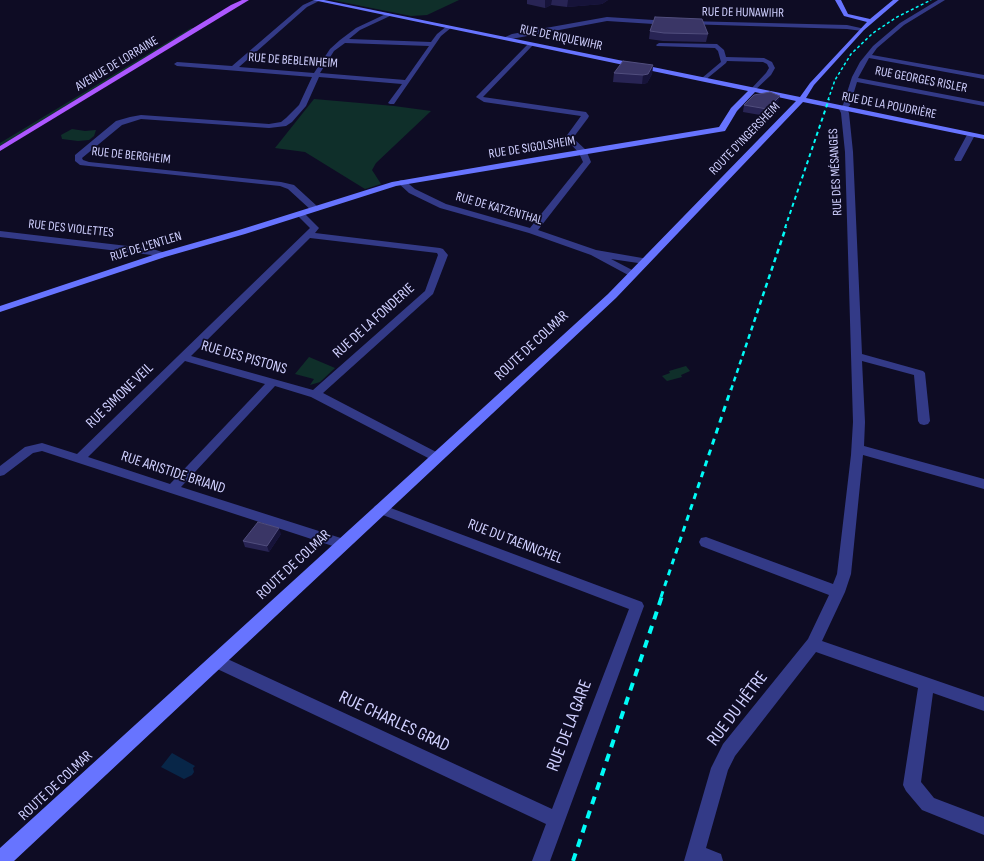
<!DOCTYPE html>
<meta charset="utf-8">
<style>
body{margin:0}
canvas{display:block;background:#0e0c24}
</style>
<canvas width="984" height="861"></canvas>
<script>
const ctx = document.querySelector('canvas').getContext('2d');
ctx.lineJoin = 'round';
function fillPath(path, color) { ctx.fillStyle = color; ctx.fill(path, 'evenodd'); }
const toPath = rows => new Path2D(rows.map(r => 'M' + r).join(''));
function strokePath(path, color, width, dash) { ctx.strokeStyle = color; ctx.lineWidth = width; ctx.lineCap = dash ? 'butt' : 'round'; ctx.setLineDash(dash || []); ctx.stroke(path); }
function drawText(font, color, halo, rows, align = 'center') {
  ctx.font = font + ' "Sofia Sans Condensed",sans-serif'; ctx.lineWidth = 3.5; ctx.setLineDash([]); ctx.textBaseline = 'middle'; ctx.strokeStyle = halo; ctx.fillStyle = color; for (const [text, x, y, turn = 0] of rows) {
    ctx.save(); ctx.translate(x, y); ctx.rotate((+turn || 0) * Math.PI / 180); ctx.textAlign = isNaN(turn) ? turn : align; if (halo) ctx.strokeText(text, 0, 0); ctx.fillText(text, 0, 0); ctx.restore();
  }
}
const green = toPath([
 [332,0,459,0,427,15,411,16],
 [191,28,194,28,0,146,0,143],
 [314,99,394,106,431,111,376,163,372,170,381,184,365,189,305,152,275,148],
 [72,129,85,131,96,130,94,136,89,140,78,141,62,139,61,135],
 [309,357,335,368,320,382,310,385,314,379,295,374],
 [686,366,690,371,681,375,682,377,667,381,662,376,670,373,669,371]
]);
const water = toPath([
 [172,753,195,766,193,768,194,772,192,775,184,779,161,767]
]);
const street = toPath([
 [314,0,321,0,307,7,239,67,314,73,330,49,340,40,356,28,388,13,391,15,390,16,360,30,349,39,431,42,437,34,447,26,452,27,441,36,394,104,390,104,388,103,402,84,319,77,306,106,292,122,286,126,269,128,141,119,122,125,82,158,83,160,89,162,281,182,294,185,318,207,319,209,318,211,312,211,288,189,280,186,89,166,80,165,75,161,75,155,116,121,130,117,141,115,269,124,281,122,286,118,299,105,312,77,177,66,174,64,177,62,232,66,303,5,314,0],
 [345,43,429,46,405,80,320,73,334,51,345,43],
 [938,0,945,0,904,25,877,48,872,55,984,75,984,79,869,58,858,78,984,102,984,106,857,82,850,105,847,109,849,113,853,152,862,354,923,371,925,373,930,421,928,424,924,425,920,424,918,421,914,375,862,361,865,422,864,446,984,479,984,489,863,455,851,574,845,592,822,641,984,697,984,711,933,693,921,782,934,798,984,817,984,835,922,810,906,791,903,785,918,688,816,652,735,756,728,770,706,848,721,854,723,861,684,861,711,768,723,744,808,639,829,595,701,546,699,542,701,538,706,537,833,584,837,574,851,455,853,422,845,152,841,113,839,109,843,105,852,77,860,62,873,46,900,23,938,0],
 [607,17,669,21,672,23,669,25,607,21,506,40,503,38,512,34,607,17],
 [687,21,847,25,865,29,862,31,847,29,685,24,684,23,687,21],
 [529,43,534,44,483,97,586,112,589,116,588,118,573,138,586,150,591,162,538,230,596,250,648,259,650,261,645,264,611,259,636,272,638,274,636,276,630,276,591,255,529,233,440,208,409,193,397,182,401,180,404,180,415,189,446,204,530,228,583,162,579,153,565,138,581,116,484,102,476,97,529,43],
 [659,43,717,44,724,50,726,57,764,58,772,62,775,68,771,75,753,92,750,90,766,73,769,68,767,64,763,62,727,61,726,63,704,81,701,79,702,78,721,62,718,51,715,48,657,46,656,45,659,43],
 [968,133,974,133,975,135,961,161,955,161,954,159,968,133],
 [300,211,303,212,319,228,315,233,440,248,443,249,448,255,433,294,323,393,440,454,442,457,440,460,436,461,432,460,311,397,275,386,181,487,347,540,349,544,347,548,342,549,42,451,33,453,4,475,0,476,0,466,25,447,42,443,77,454,310,228,296,214,300,211],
 [310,238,437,253,438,255,425,291,313,390,191,356,310,238],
 [185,361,265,384,170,484,88,457,185,361],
 [0,231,153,249,165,253,167,255,162,258,152,255,0,237,0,231],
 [380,504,642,602,644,606,550,861,532,861,546,824,211,666,208,661,211,656,216,654,221,656,552,809,629,609,375,512,373,509,375,506,380,504]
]);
const secondary = toPath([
 [313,0,324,0,800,97,810,83,867,22,844,16,835,0,841,0,848,14,870,19,893,0,899,0,864,30,814,85,806,98,984,135,984,139,803,102,616,298,14,861,0,861,0,848,608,294,796,101,755,92,737,111,725,131,396,186,245,234,165,257,0,312,0,306,159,253,239,230,392,182,537,157,719,127,731,108,748,91,313,0]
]);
const primary = toPath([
 [242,0,249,0,0,151,0,146,231,5,242,0]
]);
const railFar4 = toPath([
 [828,100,835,80,851,54,873,33,897,17,931,0]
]);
const railFar3 = toPath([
 [785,228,829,99]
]);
const railFar2 = toPath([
 [731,390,786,227]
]);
const railFar1 = toPath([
 [661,597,731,389]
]);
const rail = toPath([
 [573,861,662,596]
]);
const wall = toPath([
 [527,0,608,0,602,4,567,7,551,5,545,8,527,4],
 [650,31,708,34,706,42,663,41,649,39],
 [653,65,652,74,647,83,642,84,613,82,614,73],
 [778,103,766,116,743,112,744,105],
 [281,534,269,552,245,547,243,541]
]);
const shadedWall = toPath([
 [545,0,552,0,551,5,545,8],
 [568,0,608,0,602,4,567,7],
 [653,65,652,74,647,83,642,84,643,75],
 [780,96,778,103,766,116,767,109],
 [279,528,281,534,269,552,267,546]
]);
const building = toPath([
 [655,17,702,19,708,34,664,33,650,31,655,17],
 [623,61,653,65,648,74,643,75,614,73,623,61],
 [770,92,780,96,767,109,744,105,754,95,770,92],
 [258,522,279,528,267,546,243,541,258,522]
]);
const farStreetnames = [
 ["RUE DE HUNAWIHR",743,13,1],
 ["RUE DE RIQUEWIHR",561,38,12],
 ["RUE DE BEBLENHEIM",293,61,4],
 ["AVENUE DE LORRAINE",117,64,-31],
 ["RUE GEORGES RISLER",921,80,11],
 ["RUE DE LA POUDRIÈRE",889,106,11],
 ["ROUTE D'INGERSHEIM",745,139,-46],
 ["RUE DE SIGOLSHEIM",532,148,-9],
 ["RUE DE BERGHEIM",131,156,6],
 ["RUE DES MÉSANGES",836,172,-93],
 ["RUE DE KATZENTHAL",499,209,16],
 ["RUE DES VIOLETTES",71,229,6],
 ["RUE DE L'ENTLEN",146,247,-17]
];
const streetNames = [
 ["RUE DE LA FONDERIE",374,321,-42],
 ["ROUTE DE COLMAR",532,346,-43],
 ["RUE DES PISTONS",244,358,16],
 ["RUE SIMONE VEIL",120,396,-44],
 ["RUE ARISTIDE BRIAND",173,473,18],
 ["RUE DU TAENNCHEL",515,542,21],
 ["ROUTE DE COLMAR",294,565,-43],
 ["ROUTE DE COLMAR",56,786,-43]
];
const nearStreetnames = [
 ["RUE DU HÊTRE",738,709,-53],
 ["RUE CHARLES GRAD",394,722,25],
 ["RUE DE LA GARE",570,726,-69]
];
fillPath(green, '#0f2f2a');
fillPath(water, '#082648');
fillPath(street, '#333a87');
fillPath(secondary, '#6774ff');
fillPath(primary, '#ad57ff');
strokePath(railFar4, '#00fbf7', 1.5, [3, 2.5]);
strokePath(railFar3, '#00fbf7', 2, [4, 3.5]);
strokePath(railFar2, '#00fbf7', 2.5, [5, 4]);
strokePath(railFar1, '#00fbf7', 3, [6, 5.5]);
strokePath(rail, '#00fbf7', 4, [8, 7]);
fillPath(wall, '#282454');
fillPath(shadedWall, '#161339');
fillPath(building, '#3a3666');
strokePath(building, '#514e7e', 1);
drawText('13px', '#d0d0ff', '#0e0c24', farStreetnames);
drawText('15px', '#d0d0ff', '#0e0c24', streetNames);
drawText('18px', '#d0d0ff', '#0e0c24', nearStreetnames);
</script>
